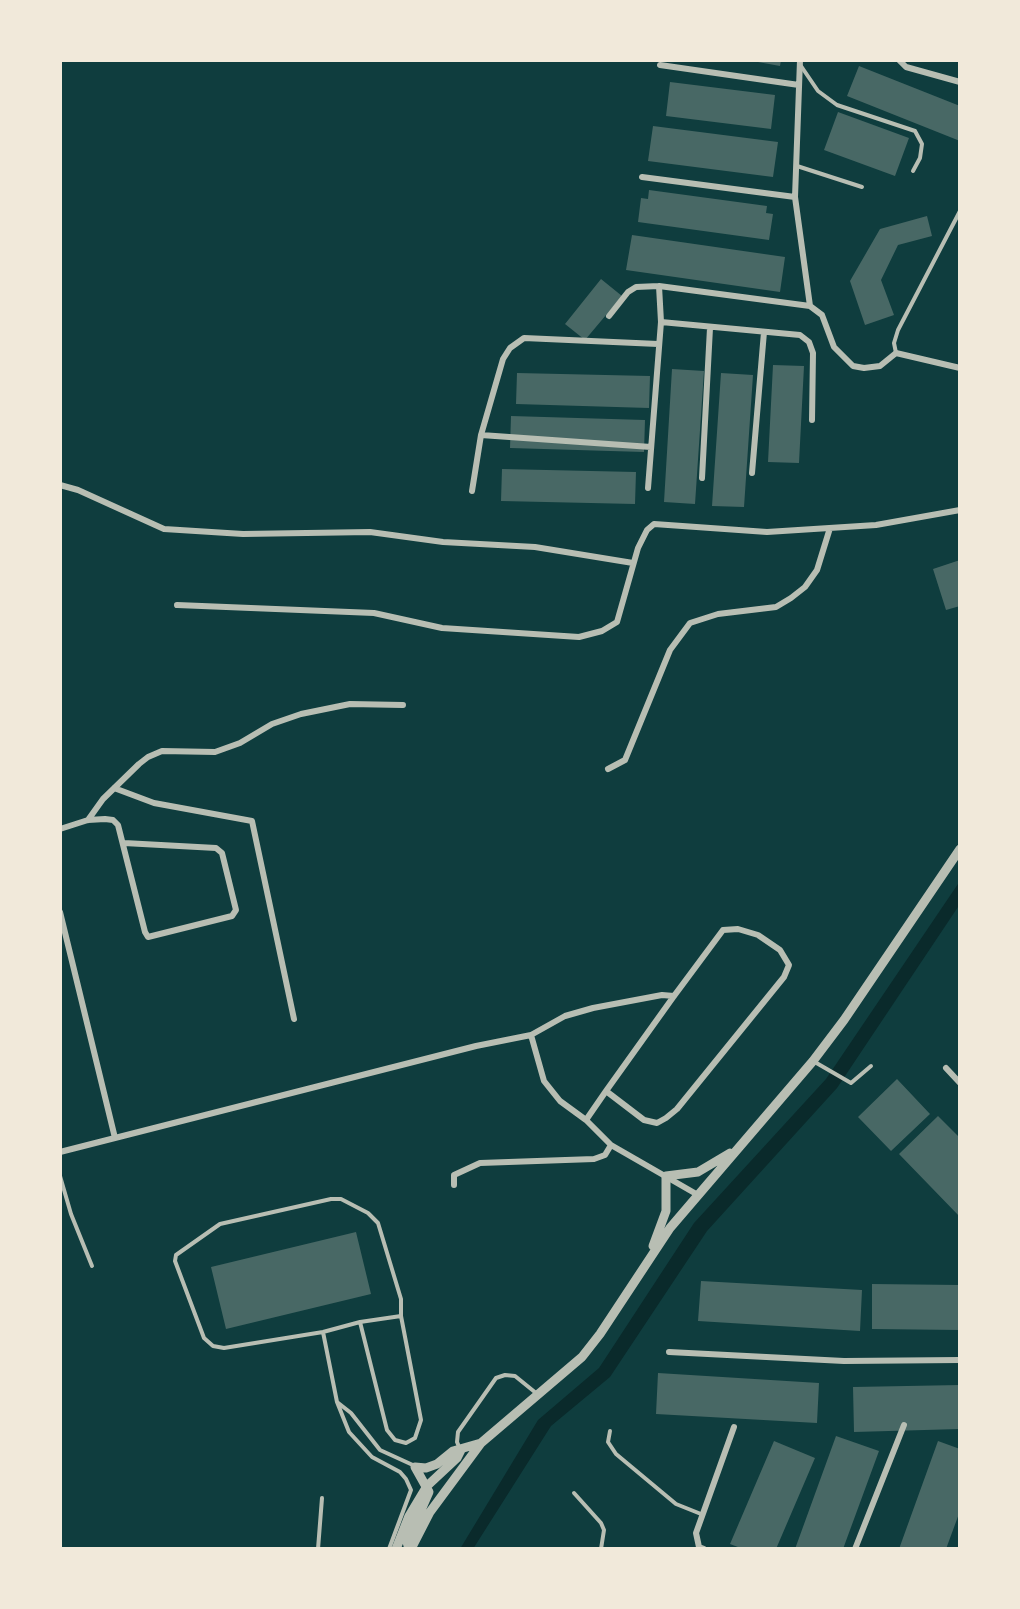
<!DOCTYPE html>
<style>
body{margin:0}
#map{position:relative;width:1020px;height:1609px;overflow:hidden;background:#0f3d3e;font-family:Signika,sans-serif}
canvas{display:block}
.frame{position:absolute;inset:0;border:62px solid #f1e9da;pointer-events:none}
</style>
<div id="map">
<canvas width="1020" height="1609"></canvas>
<div class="frame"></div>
</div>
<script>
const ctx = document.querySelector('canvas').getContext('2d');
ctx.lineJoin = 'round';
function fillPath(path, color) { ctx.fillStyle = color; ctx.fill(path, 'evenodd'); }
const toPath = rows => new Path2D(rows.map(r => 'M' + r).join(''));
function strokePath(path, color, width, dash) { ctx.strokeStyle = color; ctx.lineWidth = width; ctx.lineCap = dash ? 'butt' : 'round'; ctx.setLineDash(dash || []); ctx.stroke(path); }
const water = toPath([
 [960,881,960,904,837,1088,707,1231,610,1377,551,1426,473,1549,460,1549,538,1420,599,1368,694,1223,826,1079]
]);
const building = toPath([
 [747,60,781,60,780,66],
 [859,66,960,106,960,141,847,96],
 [670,82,775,95,771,129,666,116],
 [838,112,909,138,895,176,824,150],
 [653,126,778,142,773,177,648,161],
 [649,190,767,206,766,213,773,214,769,240,638,222,641,198,648,199],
 [927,216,932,236,898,245,881,280,894,315,865,325,850,281,880,229],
 [632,235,785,257,780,292,626,270],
 [601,279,622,296,585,340,565,324],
 [773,365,804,366,799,463,768,462],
 [672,369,704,371,695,504,664,502],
 [517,373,650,376,649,408,516,404],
 [721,373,753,375,744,507,712,506],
 [511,416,645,420,644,452,510,448],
 [502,469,636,472,635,504,501,501],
 [960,560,960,606,946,610,933,569],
 [897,1079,930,1114,891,1151,858,1117],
 [938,1116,960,1138,960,1217,899,1154],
 [356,1232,371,1294,226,1329,211,1267],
 [701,1281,862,1290,860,1331,698,1321],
 [872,1284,960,1285,960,1330,872,1329],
 [658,1373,819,1383,817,1423,656,1414],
 [960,1385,960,1429,854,1432,853,1387],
 [836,1436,879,1451,843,1549,795,1549],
 [774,1441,815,1458,776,1549,743,1549,730,1544],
 [938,1441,960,1449,960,1511,946,1549,899,1549]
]);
const service = toPath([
 [801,66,818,91,837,105,915,131,922,144,920,158,913,171],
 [797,166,862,187],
 [896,353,894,343,898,330,960,211],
 [813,1061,851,1083,871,1066],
 [60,1176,71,1214,92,1266],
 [360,1322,387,1430,395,1440,406,1443,415,1438,421,1420,401,1316,401,1299,378,1223,368,1213,341,1199,331,1199,220,1224,176,1255,175,1261,204,1338,213,1346,224,1348,323,1332,360,1322,401,1316],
 [323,1332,337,1402,349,1432,372,1457,400,1472,406,1479,411,1490,389,1549],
 [337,1402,351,1413,380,1450,415,1466],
 [610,1431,608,1442,616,1454,676,1504,701,1514],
 [460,1449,457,1442,458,1432,496,1378,505,1375,515,1376,536,1393],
 [574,1493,601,1523,604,1530,601,1549],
 [318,1549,322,1498]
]);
const minor = toPath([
 [800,60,795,197,810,306,822,315,834,347,853,366,864,368,880,366,896,353,960,368],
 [899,60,906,67,960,82],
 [660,65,799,85],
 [642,177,795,197],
 [609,316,628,292,636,287,659,286,810,306],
 [661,322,800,335,809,342,813,353,812,420],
 [481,435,651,447],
 [752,473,764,332],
 [702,478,710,328],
 [60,485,78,490,164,529,243,534,370,532,443,542,535,547,633,563],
 [648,488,661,322,659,286],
 [472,491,481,435,503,359,510,348,524,338,658,344],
 [177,605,374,613,442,628,579,637,602,631,617,622,638,548,647,530,654,524,767,532,876,525,960,510],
 [608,769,625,760,670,650,690,623,718,614,776,607,791,598,805,587,817,570,830,528],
 [114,788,154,803,252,821,294,1019],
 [88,820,103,799,139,764,148,757,162,751,215,752,240,743,272,724,301,714,350,704,403,705],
 [60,829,88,820,105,819,113,820,118,825,145,932,148,937,232,916,236,910,222,853,216,848,124,843],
 [60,912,115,1138],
 [531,1035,544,1081,560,1101,586,1120,611,1145,698,1195],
 [946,1068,960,1083],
 [586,1120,606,1091,674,996,723,930,738,929,758,935,780,950,789,965,784,977,677,1109,666,1118,657,1123,644,1120,606,1091],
 [60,1152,476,1046,531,1035,565,1016,593,1008,662,995,674,996],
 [454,1185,454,1175,480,1163,594,1159,605,1155,611,1145],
 [669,1352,844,1361,960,1360],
 [704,1549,699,1547,696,1533,734,1427],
 [855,1549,904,1425]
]);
const tertiary = toPath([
 [653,1246,666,1211,666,1176,698,1172,730,1153],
 [415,1467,426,1468,437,1464,453,1451,481,1443,582,1357,600,1334,670,1228,813,1061,844,1020,960,849],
 [396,1549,409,1516,427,1486,457,1458,461,1450],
 [409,1549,407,1542,429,1492,415,1467],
 [411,1549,430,1512,481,1443]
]);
fillPath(water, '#0a2a2b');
fillPath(building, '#486865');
strokePath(service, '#b8beb3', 4);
strokePath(minor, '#b8beb3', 6);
strokePath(tertiary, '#b8beb3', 9);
</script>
